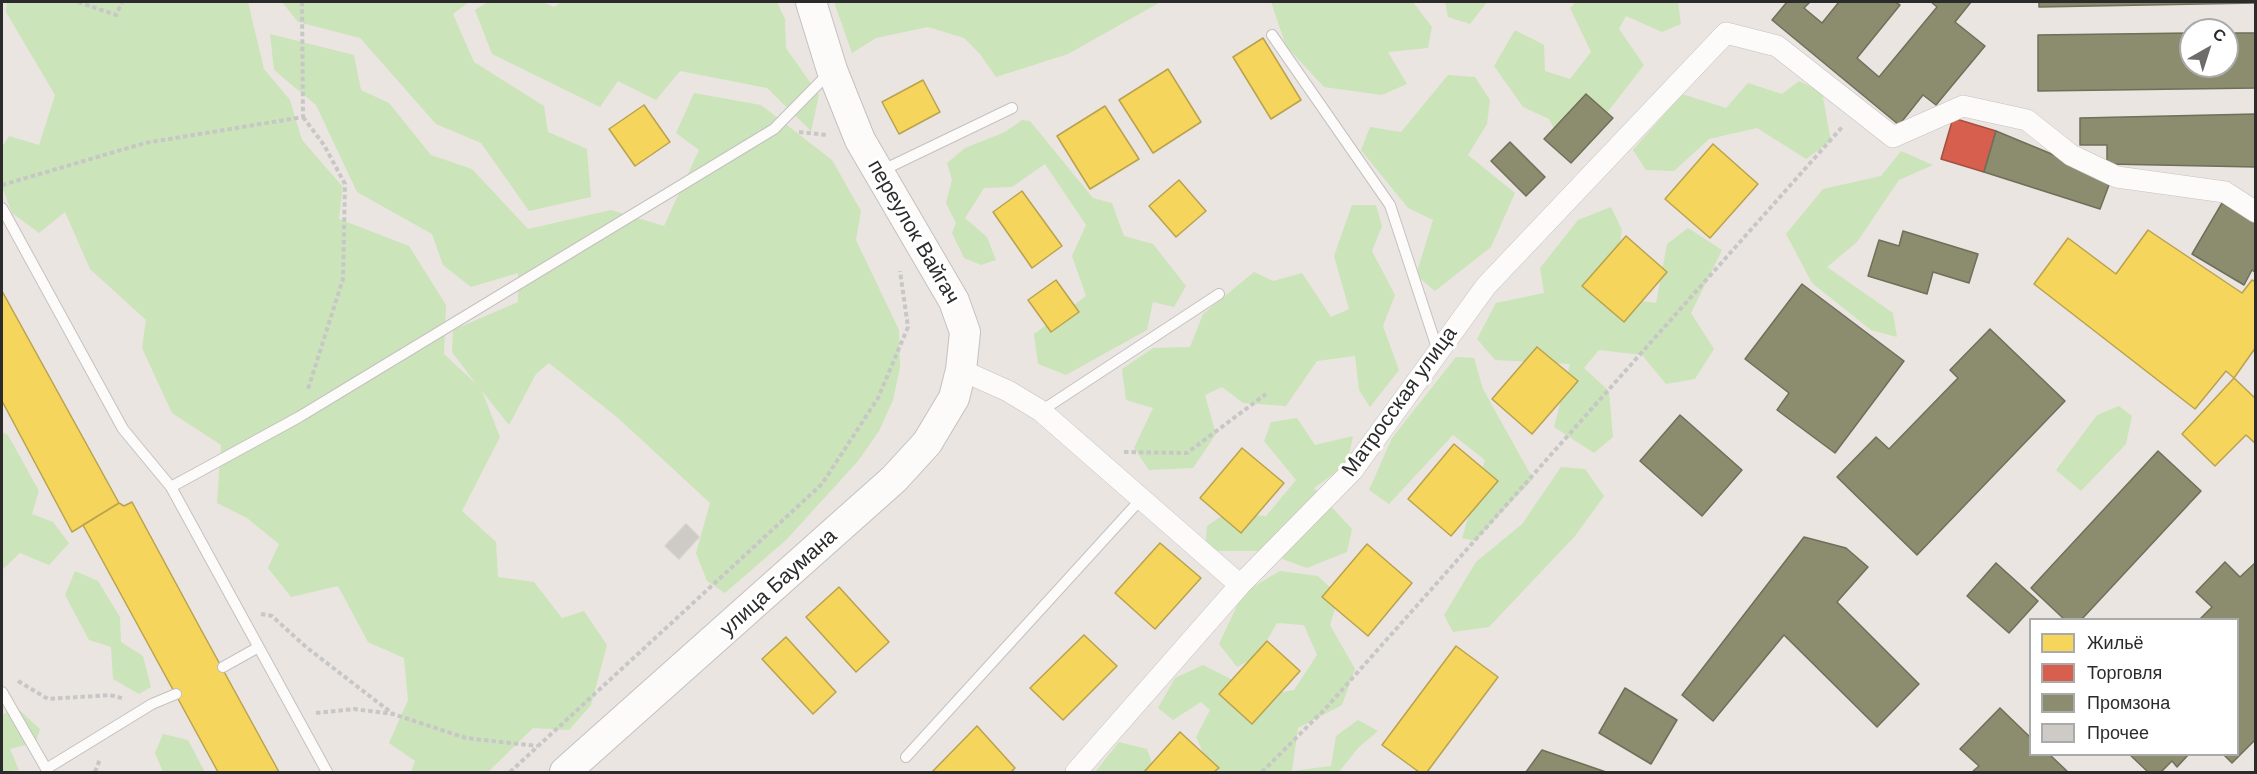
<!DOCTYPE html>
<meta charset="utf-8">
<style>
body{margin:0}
#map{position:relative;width:2257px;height:774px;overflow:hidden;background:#eae5e0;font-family:Arial,sans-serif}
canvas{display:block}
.frame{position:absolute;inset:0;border:3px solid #2b2b2b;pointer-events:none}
.legend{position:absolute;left:2029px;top:618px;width:210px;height:138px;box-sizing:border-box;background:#fff;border:2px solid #aaa;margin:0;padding:8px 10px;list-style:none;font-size:18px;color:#2b2b2b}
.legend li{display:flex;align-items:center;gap:12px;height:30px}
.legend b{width:30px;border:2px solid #aaa}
.north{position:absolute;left:2179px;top:18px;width:60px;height:60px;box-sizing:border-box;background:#fff;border:2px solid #aaa;border-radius:50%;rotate:39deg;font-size:16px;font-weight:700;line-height:24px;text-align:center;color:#2b2b2b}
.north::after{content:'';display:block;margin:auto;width:21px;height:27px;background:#6e6c6a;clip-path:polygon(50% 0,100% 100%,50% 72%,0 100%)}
</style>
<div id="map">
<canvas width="2257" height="774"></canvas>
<div class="frame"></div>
<ul class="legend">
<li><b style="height:16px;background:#f6d55c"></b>Жильё</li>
<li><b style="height:16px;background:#d6604d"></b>Торговля</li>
<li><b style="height:16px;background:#8c8c6e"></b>Промзона</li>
<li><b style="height:16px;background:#cecbc7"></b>Прочее</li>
</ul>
<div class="north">С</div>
</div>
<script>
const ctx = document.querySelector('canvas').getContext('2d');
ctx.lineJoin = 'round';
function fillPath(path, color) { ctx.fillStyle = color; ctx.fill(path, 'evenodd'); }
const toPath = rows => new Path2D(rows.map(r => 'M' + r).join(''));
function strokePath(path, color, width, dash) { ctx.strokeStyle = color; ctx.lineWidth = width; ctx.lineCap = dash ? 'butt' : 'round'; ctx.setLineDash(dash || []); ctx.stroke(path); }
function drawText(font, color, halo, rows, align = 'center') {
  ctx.font = font + ' Arial,sans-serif'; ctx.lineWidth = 6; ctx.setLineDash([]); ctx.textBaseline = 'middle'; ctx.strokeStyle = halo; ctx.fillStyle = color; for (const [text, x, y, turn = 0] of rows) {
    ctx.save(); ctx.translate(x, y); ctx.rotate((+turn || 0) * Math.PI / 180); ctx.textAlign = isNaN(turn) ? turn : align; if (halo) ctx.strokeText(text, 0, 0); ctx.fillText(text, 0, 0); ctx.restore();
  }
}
const green = toPath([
 [7,2,248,2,264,69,290,100,302,140,343,187,339,219,409,246,446,305,444,354,476,384,452,352,453,330,518,302,518,273,471,287,443,265,432,234,357,192,316,105,274,70,270,34,354,55,361,90,389,103,431,155,472,169,528,229,611,210,664,226,699,150,676,133,694,93,761,105,832,160,861,211,856,240,899,330,900,368,893,400,879,431,858,461,786,540,725,593,707,581,696,553,710,503,618,418,549,363,536,374,509,425,482,391,500,437,462,511,496,542,498,577,534,582,562,618,584,611,607,645,591,705,569,730,533,728,488,772,411,772,415,761,389,743,408,700,404,658,368,642,338,586,291,597,268,568,279,544,247,518,217,503,221,445,172,413,142,348,146,320,90,269,65,212,39,233,12,213,2,187,2,147,9,136,39,145,55,95,6,12],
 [282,2,469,2,453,14,474,62,544,106,548,132,587,149,591,197,529,211,481,143,436,124,360,38,298,22],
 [488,2,542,2,554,7,562,2,777,2,785,19,786,48,819,95,811,131,767,88,680,71,656,100,618,81,600,107,492,54,475,10],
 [834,2,1158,2,1157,4,1068,54,996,77,980,54,964,38,928,27,876,38,852,53],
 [1271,2,1413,2,1432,27,1428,48,1388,52,1407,84,1382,95,1324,87,1286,46],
 [1445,2,1487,2,1470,24,1448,17],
 [1576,2,1678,2,1681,24,1662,32,1626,16,1619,29,1644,65,1589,136,1562,143,1549,119,1523,107,1494,66,1515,30,1544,45,1545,71,1570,79,1591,52,1570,8],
 [1448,75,1475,77,1490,100,1487,124,1468,155,1515,193,1491,247,1435,291,1416,275,1433,220,1408,208,1361,150,1370,127,1401,132],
 [1799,81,1822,92,1831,141,1806,159,1757,128,1709,139,1674,171,1646,170,1633,150,1682,94,1726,108,1748,83,1782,94],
 [1022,120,1030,121,1093,198,1112,203,1124,236,1153,244,1186,286,1174,307,1153,302,1147,330,1066,375,1038,364,1034,334,1086,296,1072,256,1086,225,1045,164,1012,187,984,188,965,218,987,237,996,260,981,265,964,258,952,233,956,223,946,203,952,180,947,163,965,148,1005,132],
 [1901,151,1933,165,1899,180,1857,242,1827,267,1893,313,1897,337,1871,330,1812,283,1786,234,1823,189,1881,176],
 [1352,205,1376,205,1382,226,1372,251,1395,295,1383,326,1399,370,1370,407,1359,390,1355,356,1317,361,1286,406,1243,403,1222,387,1205,395,1216,434,1193,468,1149,470,1134,448,1153,408,1126,400,1122,369,1153,348,1190,347,1203,314,1254,272,1273,281,1302,273,1331,317,1349,309,1334,256],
 [1611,207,1622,230,1611,297,1656,303,1667,244,1688,228,1722,250,1691,313,1714,349,1695,379,1666,384,1642,355,1599,350,1584,368,1609,391,1613,437,1594,453,1554,427,1570,364,1495,360,1477,339,1496,303,1544,293,1540,268,1578,220],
 [1456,357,1474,358,1483,389,1533,479,1475,541,1462,538,1485,460,1453,435,1389,504,1369,490,1392,438],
 [2119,406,2132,416,2126,444,2081,491,2056,470,2097,415],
 [1297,418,1315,445,1353,436,1347,464,1314,488,1352,529,1347,552,1307,568,1261,551,1205,551,1207,526,1226,513,1266,516,1296,480,1264,441,1271,422],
 [2,432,8,435,39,491,32,514,53,522,69,543,49,565,20,553,2,570],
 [1561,467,1585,469,1604,496,1575,536,1489,627,1453,632,1444,615,1476,562,1522,524],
 [75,571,98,581,120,617,121,642,143,656,151,687,139,694,113,679,111,647,89,640,65,595],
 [1280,571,1318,576,1339,596,1330,625,1355,669,1342,705,1298,728,1292,771,1331,766,1336,736,1358,720,1378,731,1358,748,1339,772,1221,772,1208,764,1196,737,1210,710,1201,702,1173,720,1158,708,1175,678,1203,665,1229,678,1252,697,1294,690,1317,655,1304,625,1277,623,1258,656,1237,667,1219,644,1243,593],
 [16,707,40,729,36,742,10,749,19,770,2,772,2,715],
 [163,734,188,740,205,772,163,772,155,753],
 [1119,742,1147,749,1155,772,1095,772]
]);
const homes = toPath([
 [1263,38,1301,100,1271,119,1233,57,1263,38],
 [1168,69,1201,122,1153,153,1119,100,1168,69],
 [923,80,940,112,899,134,882,102,923,80],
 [644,105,670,142,635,166,609,129,644,105],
 [1105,106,1139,159,1090,189,1057,136,1105,106],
 [1713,144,1758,184,1710,238,1665,199,1713,144],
 [1179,180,1206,211,1176,237,1149,206,1179,180],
 [1022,191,1062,246,1032,268,993,212,1022,191],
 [2148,230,2242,293,2252,280,2256,282,2256,347,2234,378,2226,371,2195,409,2034,284,2068,238,2116,274,2148,230],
 [1626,236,1667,272,1624,322,1582,286,1626,236],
 [1056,280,1079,312,1051,332,1028,300,1056,280],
 [2,291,119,503,72,532,2,401,2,291],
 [1537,347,1578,381,1532,434,1492,399,1537,347],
 [2234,378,2256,399,2256,444,2246,435,2215,466,2182,434,2234,378],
 [1454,444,1498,481,1451,536,1408,499,1454,444],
 [1242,448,1284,483,1241,533,1200,498,1242,448],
 [132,502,199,626,279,772,218,772,83,525,119,503,124,506,132,502],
 [1160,543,1201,578,1155,629,1115,593,1160,543],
 [1367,544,1412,583,1368,636,1322,597,1367,544],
 [839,587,889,642,856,672,806,617,839,587],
 [1084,635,1117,666,1063,720,1030,688,1084,635],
 [786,637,836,692,813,714,762,659,786,637],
 [1267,641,1300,671,1252,724,1219,694,1267,641],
 [1456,646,1498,677,1427,772,1419,772,1382,745,1456,646],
 [977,726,1015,768,1011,772,932,772,977,726],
 [1180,732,1219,768,1214,772,1144,772,1180,732]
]);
const shops = toPath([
 [1953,118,1996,131,1984,172,1941,159,1953,118]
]);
const industry = toPath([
 [1787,2,1810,2,1804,8,1822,23,1839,2,1895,2,1900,5,1857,58,1879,77,1937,7,1931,2,1971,2,1955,22,1985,46,1936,105,1923,95,1899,125,1772,20,1787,2],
 [2039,2,2256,2,2256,3,2039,7,2039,2],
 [2191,33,2191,66,2227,66,2227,33,2256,33,2256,88,2038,91,2038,35,2191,33],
 [1586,94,1613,118,1571,163,1544,139,1586,94],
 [2256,114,2256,167,2107,164,2107,145,2080,145,2080,118,2256,114],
 [1996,131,2071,162,2109,185,2100,209,1984,172,1996,131],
 [1510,142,1545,177,1526,196,1491,161,1510,142],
 [2222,203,2256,223,2256,273,2252,270,2244,285,2192,254,2222,203],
 [1903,231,1978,254,1969,283,1933,272,1927,294,1868,276,1879,240,1899,246,1903,231],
 [1802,284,1904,361,1835,453,1777,410,1789,393,1745,359,1802,284],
 [1990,329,2065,401,1917,555,1837,477,1876,437,1889,449,1958,378,1950,370,1990,329],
 [1680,415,1742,470,1702,516,1640,461,1680,415],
 [2158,451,2201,491,2081,620,2065,620,2031,588,2158,451],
 [1804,537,1846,548,1868,567,1837,602,1919,684,1877,727,1784,635,1713,721,1682,695,1804,537],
 [2225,562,2240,577,2256,562,2256,739,2232,763,2223,754,2238,754,2238,620,2199,620,2212,607,2196,592,2225,562],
 [1996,563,2038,601,2009,633,1967,596,1996,563],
 [1625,688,1677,720,1651,764,1599,733,1625,688],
 [2000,708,2030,737,2030,754,2049,754,2068,772,1972,772,1979,766,1960,749,2000,708],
 [1542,750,1606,772,1526,772,1542,750],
 [2129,754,2189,754,2177,767,2172,761,2161,772,2148,772,2129,754]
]);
const building = toPath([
 [686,524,699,537,679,559,665,546,686,524]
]);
const path = toPath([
 [78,2,116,15,122,2],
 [303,117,324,145,345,184,343,279,308,389],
 [799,132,827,135],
 [2,185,145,143,303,117,302,2],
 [1124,452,1187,453,1266,394],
 [261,614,272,616,306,647,393,714],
 [18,681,48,699,110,695,125,699],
 [316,713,354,709,393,714,466,738,537,746],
 [95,772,100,759],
 [510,772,822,484,878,398,908,327,900,271],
 [1262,772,1325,709,1843,126]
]);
const lane = toPath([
 [1272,35,1390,205,1438,351],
 [881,171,1012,108],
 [2,208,123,429,171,487,327,772],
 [1041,411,1219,294],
 [171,487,299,417,774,129,831,71],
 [223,667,257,648],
 [2,692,48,772],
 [906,757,1141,499],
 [46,769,152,704,176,694]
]);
const street = toPath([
 [961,370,1008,391,1041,411,1240,585],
 [1076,772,1240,585,1352,471,1486,286,1726,33,1777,46,1893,137,1963,106,2027,120,2071,155,2117,177,2225,192,2256,212]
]);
const secondary = toPath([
 [565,772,894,479,927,443,954,398,961,370,965,332,954,301,860,140,832,70,811,2]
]);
const streetNames = [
 ["переулок Вайгач",913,232,60],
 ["Матросская улица",1400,402,-54],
 ["улица Баумана",779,583,-42]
];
fillPath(green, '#cbe4b9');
fillPath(homes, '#f6d55c');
strokePath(homes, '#b9a24d', 1.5);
fillPath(shops, '#d6604d');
strokePath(shops, '#a35043', 1.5);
fillPath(industry, '#8c8c6e');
strokePath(industry, '#6f6f5a', 1.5);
fillPath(building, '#cecbc7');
strokePath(building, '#d4d1cc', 1.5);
strokePath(lane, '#c3c1c1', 12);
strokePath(street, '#c3c1c1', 22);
strokePath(secondary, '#c3c1c1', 32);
strokePath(path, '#c8c7c7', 4, [4.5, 3]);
strokePath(lane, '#fcfbfa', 10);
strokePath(street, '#fcfbfa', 21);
strokePath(secondary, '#fcfbfa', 30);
drawText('21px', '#2b2b2b', '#fff', streetNames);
</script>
